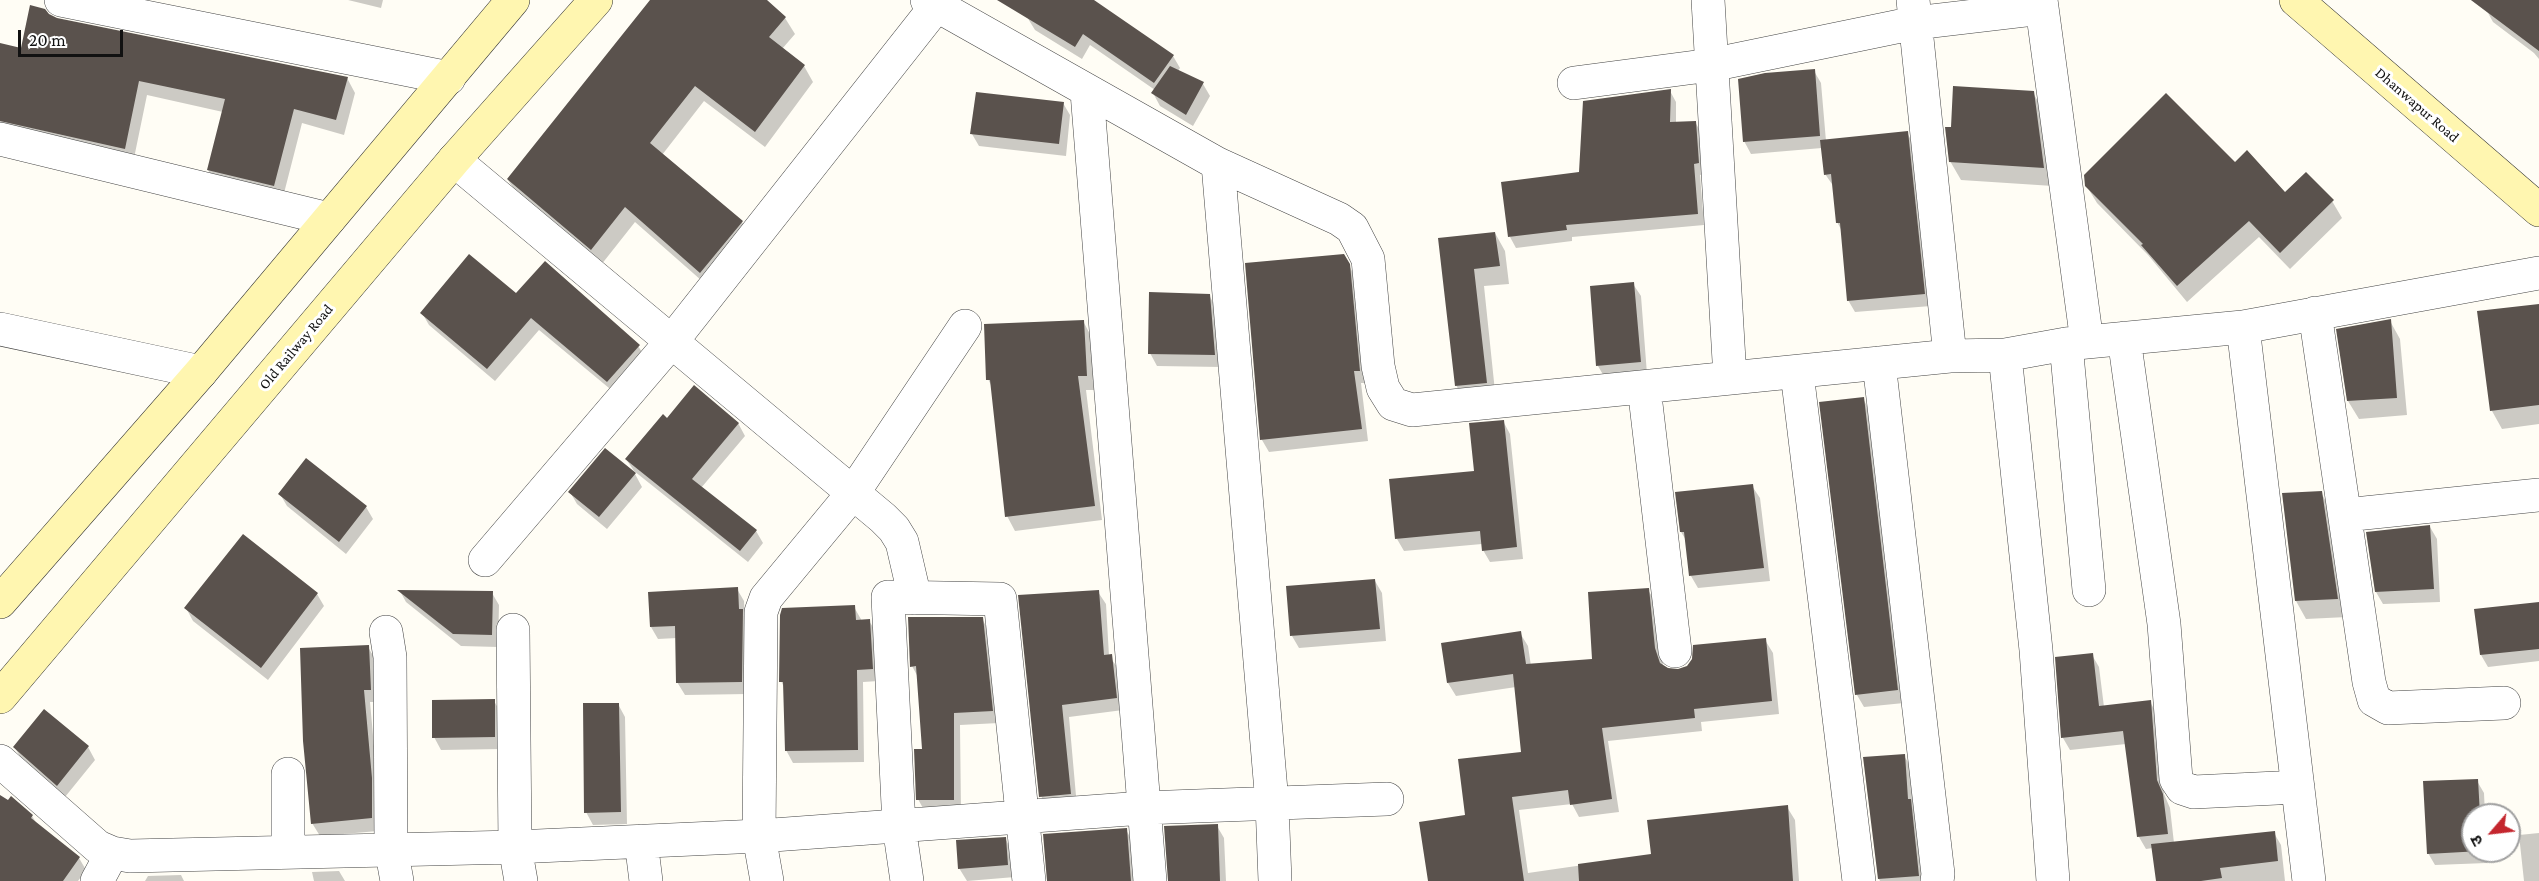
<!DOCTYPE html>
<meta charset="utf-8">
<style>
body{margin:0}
#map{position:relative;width:2539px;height:881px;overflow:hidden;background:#fffdf5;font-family:"Crimson Pro","Noto Sans Devanagari",serif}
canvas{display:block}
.north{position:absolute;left:2461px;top:803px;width:60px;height:60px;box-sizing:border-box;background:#fff;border:2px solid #a0a0a0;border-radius:50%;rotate:242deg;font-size:16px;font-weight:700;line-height:24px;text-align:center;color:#111}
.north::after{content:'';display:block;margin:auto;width:21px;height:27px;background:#c4262e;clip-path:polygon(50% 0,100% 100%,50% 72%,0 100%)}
.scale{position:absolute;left:18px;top:30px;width:105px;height:27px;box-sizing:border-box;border:3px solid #111;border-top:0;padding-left:8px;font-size:18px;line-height:21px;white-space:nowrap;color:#111;-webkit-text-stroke:4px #fff;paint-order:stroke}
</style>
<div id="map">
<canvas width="2539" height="881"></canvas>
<div class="north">उ</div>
<div class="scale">20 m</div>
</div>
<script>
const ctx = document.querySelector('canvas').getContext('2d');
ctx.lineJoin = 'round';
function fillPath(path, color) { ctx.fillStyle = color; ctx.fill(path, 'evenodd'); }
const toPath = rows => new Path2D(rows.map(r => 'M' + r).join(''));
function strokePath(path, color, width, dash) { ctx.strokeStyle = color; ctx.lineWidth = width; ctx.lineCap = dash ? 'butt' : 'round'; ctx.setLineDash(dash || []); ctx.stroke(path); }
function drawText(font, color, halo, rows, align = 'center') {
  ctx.font = font + ' "Crimson Pro",serif'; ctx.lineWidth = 6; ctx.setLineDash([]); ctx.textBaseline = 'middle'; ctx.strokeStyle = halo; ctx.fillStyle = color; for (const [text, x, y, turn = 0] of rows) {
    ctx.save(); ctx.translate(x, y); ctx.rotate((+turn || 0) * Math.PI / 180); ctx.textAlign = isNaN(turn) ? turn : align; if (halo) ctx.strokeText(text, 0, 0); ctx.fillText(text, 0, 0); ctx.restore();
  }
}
const shadow = toPath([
 [348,0,383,0,381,8],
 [654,0,764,0,785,18,795,34,782,49,804,66,813,82,765,147,704,101,662,155,742,222,751,238,710,288,635,222,601,265,518,196,508,180],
 [1038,0,1093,0,1173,56,1180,68,1178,71,1203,84,1210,96,1193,126,1160,106,1153,93,1155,90,1090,45,1082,59,1035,30,1027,17],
 [2471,0,2539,0,2539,59,2534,53,2493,22,2488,13],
 [48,16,57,20,347,78,355,93,344,135,302,123,282,201,217,185,208,170,223,112,147,95,133,163,0,131,0,45,22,50],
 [1814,71,1821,83,1826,141,1907,133,1914,145,1931,306,1855,312,1848,300,1842,231,1837,222,1834,187,1825,174,1822,148,1751,154,1744,141],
 [1670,91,1676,102,1676,123,1695,122,1702,134,1704,174,1700,175,1704,225,1572,237,1572,241,1516,248,1510,237],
 [2033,93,2044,111,2053,186,1961,180,1950,161],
 [1063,103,1070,115,1066,156,979,146,972,134],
 [2234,164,2285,195,2332,201,2342,218,2290,269,2259,237,2187,302,2148,255,2097,203,2086,185],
 [1495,233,1505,251,1509,284,1484,286,1496,401,1466,403,1456,385,1440,239],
 [1343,255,1356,278,1366,383,1361,383,1368,441,1269,452,1262,440,1247,264],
 [1633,284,1641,296,1647,374,1605,378,1598,366],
 [516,295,638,346,646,358,615,393,539,330,495,381,429,325,422,313],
 [1209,295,1216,308,1221,367,1157,366,1150,353],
 [2539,305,2539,424,2502,429,2492,411],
 [1083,321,1091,336,1094,390,1086,390,1102,520,1015,531,1007,516,992,387,988,379],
 [2390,321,2400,339,2407,415,2359,419,2348,401],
 [1863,399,1870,411,1904,703,1864,707,1857,695,1821,404],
 [667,420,738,423,745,436,701,488,756,531,763,543,748,562,634,471,626,459],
 [1503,421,1510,434,1523,559,1490,562,1483,550,1482,544,1404,551,1397,539,1475,473],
 [635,474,642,487,607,529,577,504,570,492],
 [1752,486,1760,498,1770,581,1698,588,1691,576,1686,540,1681,532],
 [2321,493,2332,511,2347,617,2306,619,2296,601],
 [280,494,366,507,373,519,346,554,287,506],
 [2430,527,2437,539,2440,602,2383,604,2376,592,2368,533],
 [1375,581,1382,593,1386,641,1299,648,1292,636],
 [737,589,744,601,748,694,685,695,677,682,677,638,658,639,651,627],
 [1648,590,1656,603,1663,666,1668,670,1678,671,1765,640,1773,653,1779,714,1701,722,1702,731,1608,741,1619,812,1579,817,1572,804,1519,810,1528,873,1652,855,1787,807,1795,820,1799,881,1429,881,1467,816,1522,753,1516,687,1456,696,1448,683,1520,633,1528,646,1531,666,1593,660],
 [400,591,492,593,499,605,498,647,461,646,406,602],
 [1098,592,1106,604,1109,656,1118,668,1123,710,1069,717,1077,807,1048,809,1041,796,1020,597],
 [317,594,324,606,268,680,193,621,186,608],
 [2539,603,2539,661,2488,667,2481,655],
 [854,607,862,621,869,621,877,633,879,681,863,682,864,762,793,763,786,750,785,689,781,681],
 [982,619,989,631,999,723,960,725,961,812,925,812,918,799,924,751,919,679,912,666],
 [368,647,375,659,378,702,370,702,378,791,378,831,320,836,312,823],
 [2092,655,2099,667,2104,707,2150,702,2157,714,2164,794,2170,808,2174,843,2274,833,2281,845,2285,881,2158,881,2153,848,2146,849,2139,837,2126,744,2070,750,2063,738,2057,659],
 [494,701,501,713,502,749,441,750,434,737],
 [618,704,625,717,627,824,593,825,586,812],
 [45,711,88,747,95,760,65,797,22,760,15,748],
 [1904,756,1912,768,1914,808,1917,813,1924,881,1880,881,1879,879],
 [2477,781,2484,793,2485,815,2473,815,2473,851,2487,851,2487,863,2435,865,2428,853],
 [0,813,32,816,37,824,79,858,86,870,78,881,0,881],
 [1217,826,1224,838,1226,881,1170,881],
 [1126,830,1133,842,1136,881,1049,881],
 [2539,833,2539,881,2524,881,2519,835],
 [1005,838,1012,851,1015,877,967,881,959,868],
 [339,871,345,881,314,881,312,872],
 [181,875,184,881,145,881,148,876]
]);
const building = toPath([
 [650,0,767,0,786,17,769,37,805,65,755,132,695,86,650,143,743,221,700,273,625,207,591,250,507,179],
 [997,0,1094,0,1174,55,1154,83,1083,34,1075,47],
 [2471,0,2539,0,2539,51],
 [30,5,45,9,49,14,57,18,348,77,336,120,294,109,274,186,207,170,225,99,139,81,125,149,0,121,0,43,21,48],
 [1170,66,1204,82,1186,115,1151,93],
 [1815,69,1820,136,1743,142,1738,79,1765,73],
 [1953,86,2034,91,2044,168,1949,162,1945,127,1951,127],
 [1671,89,1670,122,1696,121,1699,163,1694,164,1698,214,1566,225,1567,230,1508,237,1501,182,1579,172,1583,101],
 [976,92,1064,102,1059,144,970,134],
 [2166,93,2235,162,2247,150,2285,192,2306,172,2334,200,2280,253,2249,221,2177,286,2141,245,2143,244,2085,186,2084,175],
 [1908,131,1925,294,1847,301,1840,223,1836,223,1831,174,1824,175,1820,140],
 [1495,232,1500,266,1474,269,1487,383,1455,386,1438,238],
 [469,254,516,293,545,261,640,345,607,382,531,318,487,369,420,313],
 [1344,254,1350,264,1360,371,1354,371,1362,429,1260,440,1245,263],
 [1634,282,1641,362,1596,366,1590,286],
 [1149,292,1210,294,1215,355,1148,354],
 [2539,304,2539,405,2490,411,2477,311],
 [2391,319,2397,398,2347,401,2336,329],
 [1084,320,1087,376,1078,376,1095,506,1005,517,990,380,986,380,984,324],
 [694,385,739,423,692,479,757,530,740,551,625,459,663,414,667,418],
 [1864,397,1898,690,1855,695,1819,402],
 [1504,420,1517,547,1482,551,1480,531,1395,539,1389,479,1474,471,1469,423],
 [605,448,636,473,599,517,568,492],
 [306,458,367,506,339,542,278,494],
 [1753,484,1764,568,1689,576,1684,532,1680,532,1675,492],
 [2322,491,2338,599,2295,601,2282,493],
 [2430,525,2434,589,2375,592,2366,532],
 [243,534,318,593,261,668,184,608],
 [1375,579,1380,629,1290,636,1286,586],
 [738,587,739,609,743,609,742,682,676,683,675,626,650,627,648,592],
 [1649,588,1655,648,1660,663,1668,668,1678,669,1687,666,1692,659,1693,645,1766,638,1772,701,1694,709,1695,718,1602,728,1612,799,1570,805,1568,790,1512,797,1524,881,1428,881,1419,822,1465,815,1458,759,1521,752,1513,674,1447,683,1441,643,1521,631,1526,664,1592,659,1588,592],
 [397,590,493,591,492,635,453,634],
 [1099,590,1104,655,1112,654,1117,698,1062,705,1071,794,1039,797,1018,595],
 [2539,602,2539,649,2480,655,2474,609],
 [855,605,856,620,870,619,873,669,857,670,858,750,785,751,783,682,779,682,780,615,782,608],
 [908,617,983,617,993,711,954,713,954,800,916,800,914,749,922,749,916,666,910,667],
 [369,645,371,690,364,690,372,778,372,818,311,824,303,741,300,648],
 [2093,653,2099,706,2151,700,2157,780,2163,794,2168,834,2137,837,2123,731,2061,738,2055,657],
 [495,699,495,737,432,738,432,700],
 [583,703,619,703,621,812,584,813],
 [44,709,89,746,57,786,13,747],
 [1905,754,1908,799,1911,799,1919,876,1878,879,1863,757],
 [2478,779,2480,815,2473,815,2473,851,2481,851,2427,854,2423,781],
 [0,795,8,800,11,796,33,815,31,818,80,857,63,881,0,881],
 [1788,805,1793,881,1579,881,1578,864,1651,854,1647,820],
 [1218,824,1220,881,1168,881,1164,826],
 [1127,828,1131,881,1047,881,1043,834],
 [2275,831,2278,861,2220,868,2222,878,2201,881,2156,881,2151,844],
 [1006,837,1008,865,958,869,956,840]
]);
const street = toPath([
 [61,0,449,78],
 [927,0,1218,164,1339,219,1352,228,1368,259,1378,366,1383,388,1393,404,1412,410,1950,356,2005,355,2066,344,2243,327,2539,273],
 [1708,0,1730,378],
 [1913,0,1950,356],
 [2041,0,2087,342],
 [1574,83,1711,65,1915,23,2042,8],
 [1087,92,1150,881],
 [0,139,329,219],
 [454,160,883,518,894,529,902,542,915,598],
 [1218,164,1272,803,1275,881],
 [2315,313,2369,682,2374,700,2388,708,2504,703],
 [2243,327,2309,881],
 [0,329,201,372],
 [2124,338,2164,624,2176,779,2182,788,2194,792,2298,787],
 [2066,344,2089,590],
 [2005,355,2036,650,2053,881],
 [1879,363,1938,874,1937,881],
 [1797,373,1859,881],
 [1644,387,1675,651],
 [2345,515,2539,495],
 [485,560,672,341,937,5],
 [513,630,515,847,521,881],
 [386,632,390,657,391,848,397,881],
 [0,761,98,847,112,853,130,856,515,847,759,836,1143,808,1387,799],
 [288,774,288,851],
 [641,841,646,881],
 [97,881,112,853],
 [767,881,759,836,761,612,766,598,853,493,965,326],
 [907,881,899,826,888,597,1000,599,1029,881]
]);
const secondary = toPath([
 [2296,0,2539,210],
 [0,602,201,372,513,0],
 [0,697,454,160,596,0]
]);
const streetNames = [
 ["Dhanwapur Road",2417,105,41],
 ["Old Railway Road",296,347,-50]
];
fillPath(shadow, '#0003');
fillPath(building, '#5a524d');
strokePath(street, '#444', 34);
strokePath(secondary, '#333', 34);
strokePath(street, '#fff', 33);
strokePath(secondary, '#fff6b0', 33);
drawText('15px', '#111', '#fff', streetNames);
</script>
